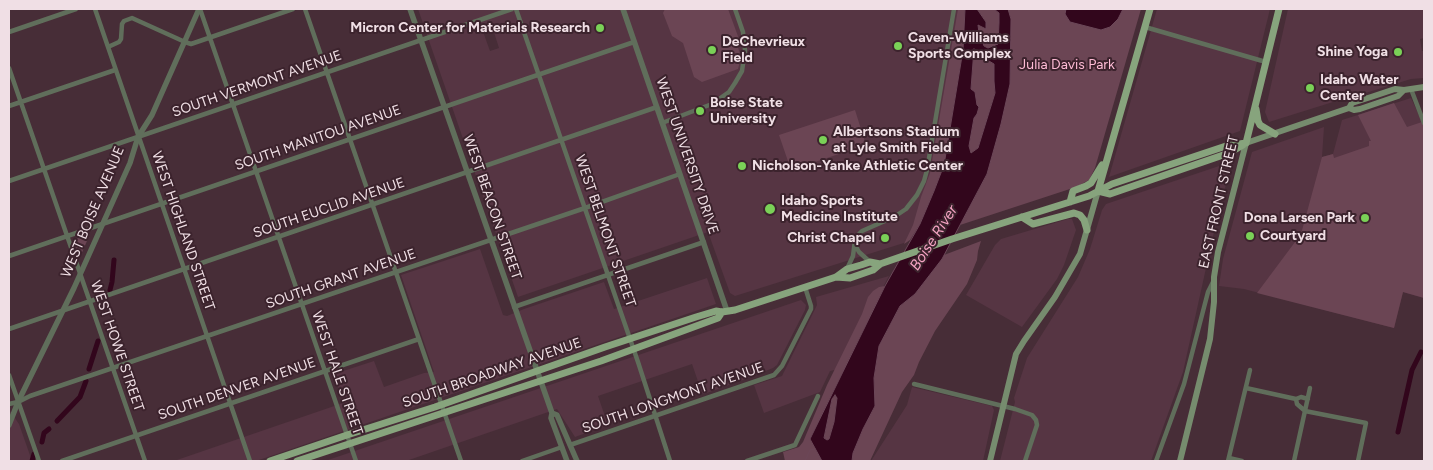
<!DOCTYPE html>
<style>
body{margin:0}
#map{position:relative;width:1433px;height:470px;overflow:hidden;background:#472d37;font-family:Figtree,sans-serif}
canvas{display:block}
.frame{position:absolute;inset:0;border:10px solid #f0dfe5;pointer-events:none}
</style>
<div id="map">
<canvas width="1433" height="470"></canvas>
<div class="frame"></div>
</div>
<script>
const ctx = document.querySelector('canvas').getContext('2d');
ctx.lineJoin = 'round';
function fillPath(path, color) { ctx.fillStyle = color; ctx.fill(path, 'evenodd'); }
const toPath = rows => new Path2D(rows.map(r => 'M' + r).join(''));
function strokePath(path, color, width, dash) { ctx.strokeStyle = color; ctx.lineWidth = width; ctx.lineCap = dash ? 'butt' : 'round'; ctx.setLineDash(dash || []); ctx.stroke(path); }
function drawText(font, color, halo, rows, align = 'center') {
  ctx.font = font + ' Figtree,sans-serif'; ctx.lineWidth = 4; ctx.setLineDash([]); ctx.textBaseline = 'middle'; ctx.strokeStyle = halo; ctx.fillStyle = color; for (const [text, x, y, turn = 0] of rows) {
    ctx.save(); ctx.translate(x, y); ctx.rotate((+turn || 0) * Math.PI / 180); ctx.textAlign = isNaN(turn) ? turn : align; if (halo) ctx.strokeText(text, 0, 0); ctx.fillText(text, 0, 0); ctx.restore();
  }
}
const built = toPath([
 [418,9,962,9,931,189,907,242,735,296,730,293,708,232,518,297],
 [491,23,499,48,490,51,481,26],
 [1157,9,1270,9,1240,131,1109,177],
 [1288,9,1424,9,1424,38,1420,39,1422,51,1424,51,1424,78,1411,79,1336,102,1333,102,1269,122,1265,112],
 [1411,98,1424,126,1424,298,1403,292,1394,328,1244,289,1219,286,1223,259,1252,152,1324,127,1322,157,1333,154,1342,120],
 [1228,163,1230,165,1230,168,1214,232,1183,372,1151,461,1000,461,1015,402,1014,398,1027,358,1078,277,1090,249,1102,210,1106,204],
 [1068,219,1072,219,1076,230,1064,265,1057,279,1022,327,966,295,995,245,1001,239],
 [480,249,503,315,507,316,524,309,604,282,614,309,707,278,716,304,256,461,174,461,343,403,334,374,374,361,384,387,424,373,434,372,401,275],
 [889,276,839,369,830,371,820,392,764,413,754,385,782,376,817,305,816,297],
 [801,300,806,305,805,310,777,365,773,368,743,380,704,394,702,393,692,364,598,396,608,425,575,437,557,409,406,461,325,461],
 [912,387,992,406,994,410,983,461,871,461,907,405],
 [10,411,19,424,32,461,9,461,9,412]
]);
const green = toPath([
 [665,9,728,9,739,39,736,41,741,57,738,69,702,82,694,77,683,43,672,36,663,13],
 [958,9,965,9,963,50,944,165,934,191,920,224,910,240,904,244,913,225,921,197,930,173],
 [977,9,994,9,999,13,999,23,998,44,988,48,984,46,979,33,978,25,986,29,986,22],
 [1008,9,1141,9,1095,168,1089,180,1076,187,960,225,987,174,1010,84,1011,19],
 [974,49,980,53,984,58,994,64,994,81,995,93,978,148,971,153,969,146,974,118,977,114,974,95,971,89],
 [1394,103,1407,127,1422,122,1424,126,1424,298,1403,292,1394,328,1257,293,1301,234,1322,157,1333,154,1334,158,1369,146,1369,141,1371,141,1358,115],
 [855,110,866,145,791,170,779,135],
 [90,234,80,257,79,257,73,240],
 [981,241,978,251,977,260,967,284,935,331,919,362,914,375,902,392,870,461,852,461,853,453,863,429,875,406,874,378,879,346,900,306,915,294,944,255],
 [885,286,810,439,822,461,785,461,783,452,799,447,803,442,827,385,862,314,868,297,873,291,879,287],
 [835,395,837,398,834,422,829,439,827,440,824,438,832,399]
]);
const water = toPath([
 [965,9,977,9,986,22,986,29,978,25,979,33,984,46,988,48,998,44,999,23,999,13,994,9,1008,9,1011,19,1010,84,1001,124,987,174,942,259,915,294,900,306,879,346,874,378,875,406,863,429,853,453,852,461,822,461,810,439,885,286,920,224,934,191,944,165,963,50,965,9],
 [974,49,980,53,984,58,994,64,994,81,995,93,978,148,971,153,969,146,974,118,977,114,979,107,977,105,975,92,971,89,974,49],
 [835,395,837,398,834,422,829,439,827,440,824,438,832,399,835,395],
 [1066,9,1123,9,1118,19,1110,27,1101,30,1070,22,1065,14,1066,9]
]);
const stream = toPath([
 [805,461,810,450,815,449]
]);
const canal = toPath([
 [110,290,112,282,114,260],
 [89,369,98,341],
 [57,421,80,397,86,381],
 [1398,432,1412,370,1421,352],
 [42,442,44,433,49,429],
 [32,461,34,454]
]);
const minor = toPath([
 [95,9,250,461],
 [200,9,356,461],
 [305,9,461,461],
 [516,9,638,362,670,461],
 [1145,27,1266,62],
 [9,32,76,9],
 [108,47,119,42,121,39,122,24,124,21,132,18,185,42,191,44,293,9],
 [9,68,145,461],
 [1411,89,1424,123],
 [9,106,115,70],
 [662,123,712,104,729,92,735,83,742,71,745,50,743,32,735,9],
 [9,181,512,9],
 [855,245,859,252,870,262],
 [9,256,634,42],
 [847,269,853,256,855,240,858,235,862,231,894,217,906,209,917,195,924,181,927,170,954,9],
 [514,307,704,242],
 [9,329,657,107],
 [9,375,39,461],
 [914,384,1015,409,1032,415,1036,420,1037,425,1025,461],
 [1246,388,1296,399],
 [1308,399,1301,397,1296,399,1297,404,1305,411,1366,423,1358,461],
 [9,404,18,402,30,396,585,208,680,174],
 [570,445,774,375,782,366,811,309,811,306,805,287],
 [1229,458,1242,461],
 [62,461,419,339],
 [522,461,562,447],
 [747,461,795,445,818,396],
 [1156,461,1184,384,1208,292,1213,282],
 [1228,461,1250,370],
 [1294,461,1310,388]
]);
const tertiary = toPath([
 [410,9,552,413,551,418,567,461],
 [623,9,727,311],
 [552,413,557,415,577,461],
 [9,425,18,402,74,288,130,163,138,137,152,115,199,9]
]);
const secondary = toPath([
 [1349,108,1352,103,1371,97,1395,89,1404,90],
 [990,461,1016,354,1024,341,1055,297,1080,254,1098,191],
 [1180,461,1210,339,1214,302,1214,277,1218,252,1246,143,1349,108,1354,110,1360,109,1398,96,1404,90,1424,87]
]);
const primary = toPath([
 [1256,109,1258,121,1260,125,1275,134],
 [1246,143,1279,9],
 [1098,191,1150,9],
 [1098,191,1110,194,1229,153,1243,145],
 [1070,202,1073,191,1086,186,1091,183,1102,165],
 [1022,217,1033,224,1074,213,1080,215,1084,220,1087,230],
 [836,277,850,278,873,270,880,264,952,239,1089,196,1112,184,1226,146,1246,143],
 [270,461,347,435,435,407,605,347,696,317,716,311,722,312,735,310,836,277,847,269,861,265,870,262,880,264],
 [297,461,601,361,718,318,722,312]
]);
const markers = [
 [600,28,5,"#7ad157"],
 [898,46,5,"#7ad157"],
 [712,50,5,"#7ad157"],
 [1398,52,5,"#7ad157"],
 [1310,88,5,"#7ad157"],
 [700,111,5,"#7ad157"],
 [823,140,5,"#7ad157"],
 [742,166,5,"#7ad157"],
 [770,209,6,"#7ad157"],
 [1365,218,5,"#7ad157"],
 [1250,236,5,"#7ad157"],
 [885,238,5,"#7ad157"]
];
const poiNames = [
 ["Micron Center for Materials Research",590,28,"right"],
 ["Caven-Williams",908,38],
 ["Sports Complex",908,54],
 ["DeChevrieux",722,42],
 ["Field",722,58],
 ["Shine Yoga",1388,52,"right"],
 ["Idaho Water",1320,80],
 ["Center",1320,96],
 ["Boise State",710,103],
 ["University",710,119],
 ["Albertsons Stadium",833,132],
 ["at Lyle Smith Field",833,148],
 ["Nicholson-Yanke Athletic Center",752,166],
 ["Idaho Sports",781,201],
 ["Medicine Institute",781,217],
 ["Dona Larsen Park",1355,218,"right"],
 ["Courtyard",1260,236],
 ["Christ Chapel",875,238,"right"]
];
const parkNames = [
 ["Julia Davis Park",1067,65]
];
const streetNames = [
 ["SOUTH VERMONT AVENUE",257,84,-19],
 ["SOUTH MANITOU AVENUE",318,138,-19],
 ["WEST UNIVERSITY DRIVE",687,156,71],
 ["EAST FRONT STREET",1219,202,-77],
 ["WEST BEACON STREET",492,207,71],
 ["SOUTH EUCLID AVENUE",329,208,-19],
 ["WEST BOISE AVENUE",93,212,-67],
 ["WEST HIGHLAND STREET",183,231,71],
 ["WEST BELMONT STREET",605,231,71],
 ["SOUTH GRANT AVENUE",341,279,-19],
 ["WEST HOWE STREET",117,346,71],
 ["WEST HALE STREET",337,373,71],
 ["SOUTH BROADWAY AVENUE",492,373,-19],
 ["SOUTH DENVER AVENUE",237,389,-19],
 ["SOUTH LONGMONT AVENUE",673,398,-19]
];
const waterNames = [
 ["Boise River",934,238,-57]
];
fillPath(built, '#563543');
fillPath(green, '#6b4554');
fillPath(water, '#32061c');
strokePath(water, '#6b4758', 1);
strokePath(stream, '#6b4758', 1);
strokePath(canal, '#32061c', 5);
strokePath(minor, '#606e5b', 4.5);
strokePath(tertiary, '#606e5b', 5.5);
strokePath(secondary, '#768c6e', 6);
strokePath(primary, '#87a47d', 7);
for (const [x, y, r, color] of markers) { const dot = new Path2D(); dot.arc(x, y, r, 0, 2 * Math.PI); ctx.fillStyle = color; ctx.fill(dot); strokePath(dot, '#3c232d', 2); }
drawText('bold 14px', '#f0dfe5', '#3c232d', poiNames, 'left');
drawText('14px', '#febbd5', '#3c232d', parkNames);
drawText('14px', '#f0dfe5', '#3c232d', streetNames);
drawText('italic 15px', '#f6a4c4', '#3c232d', waterNames);
</script>
